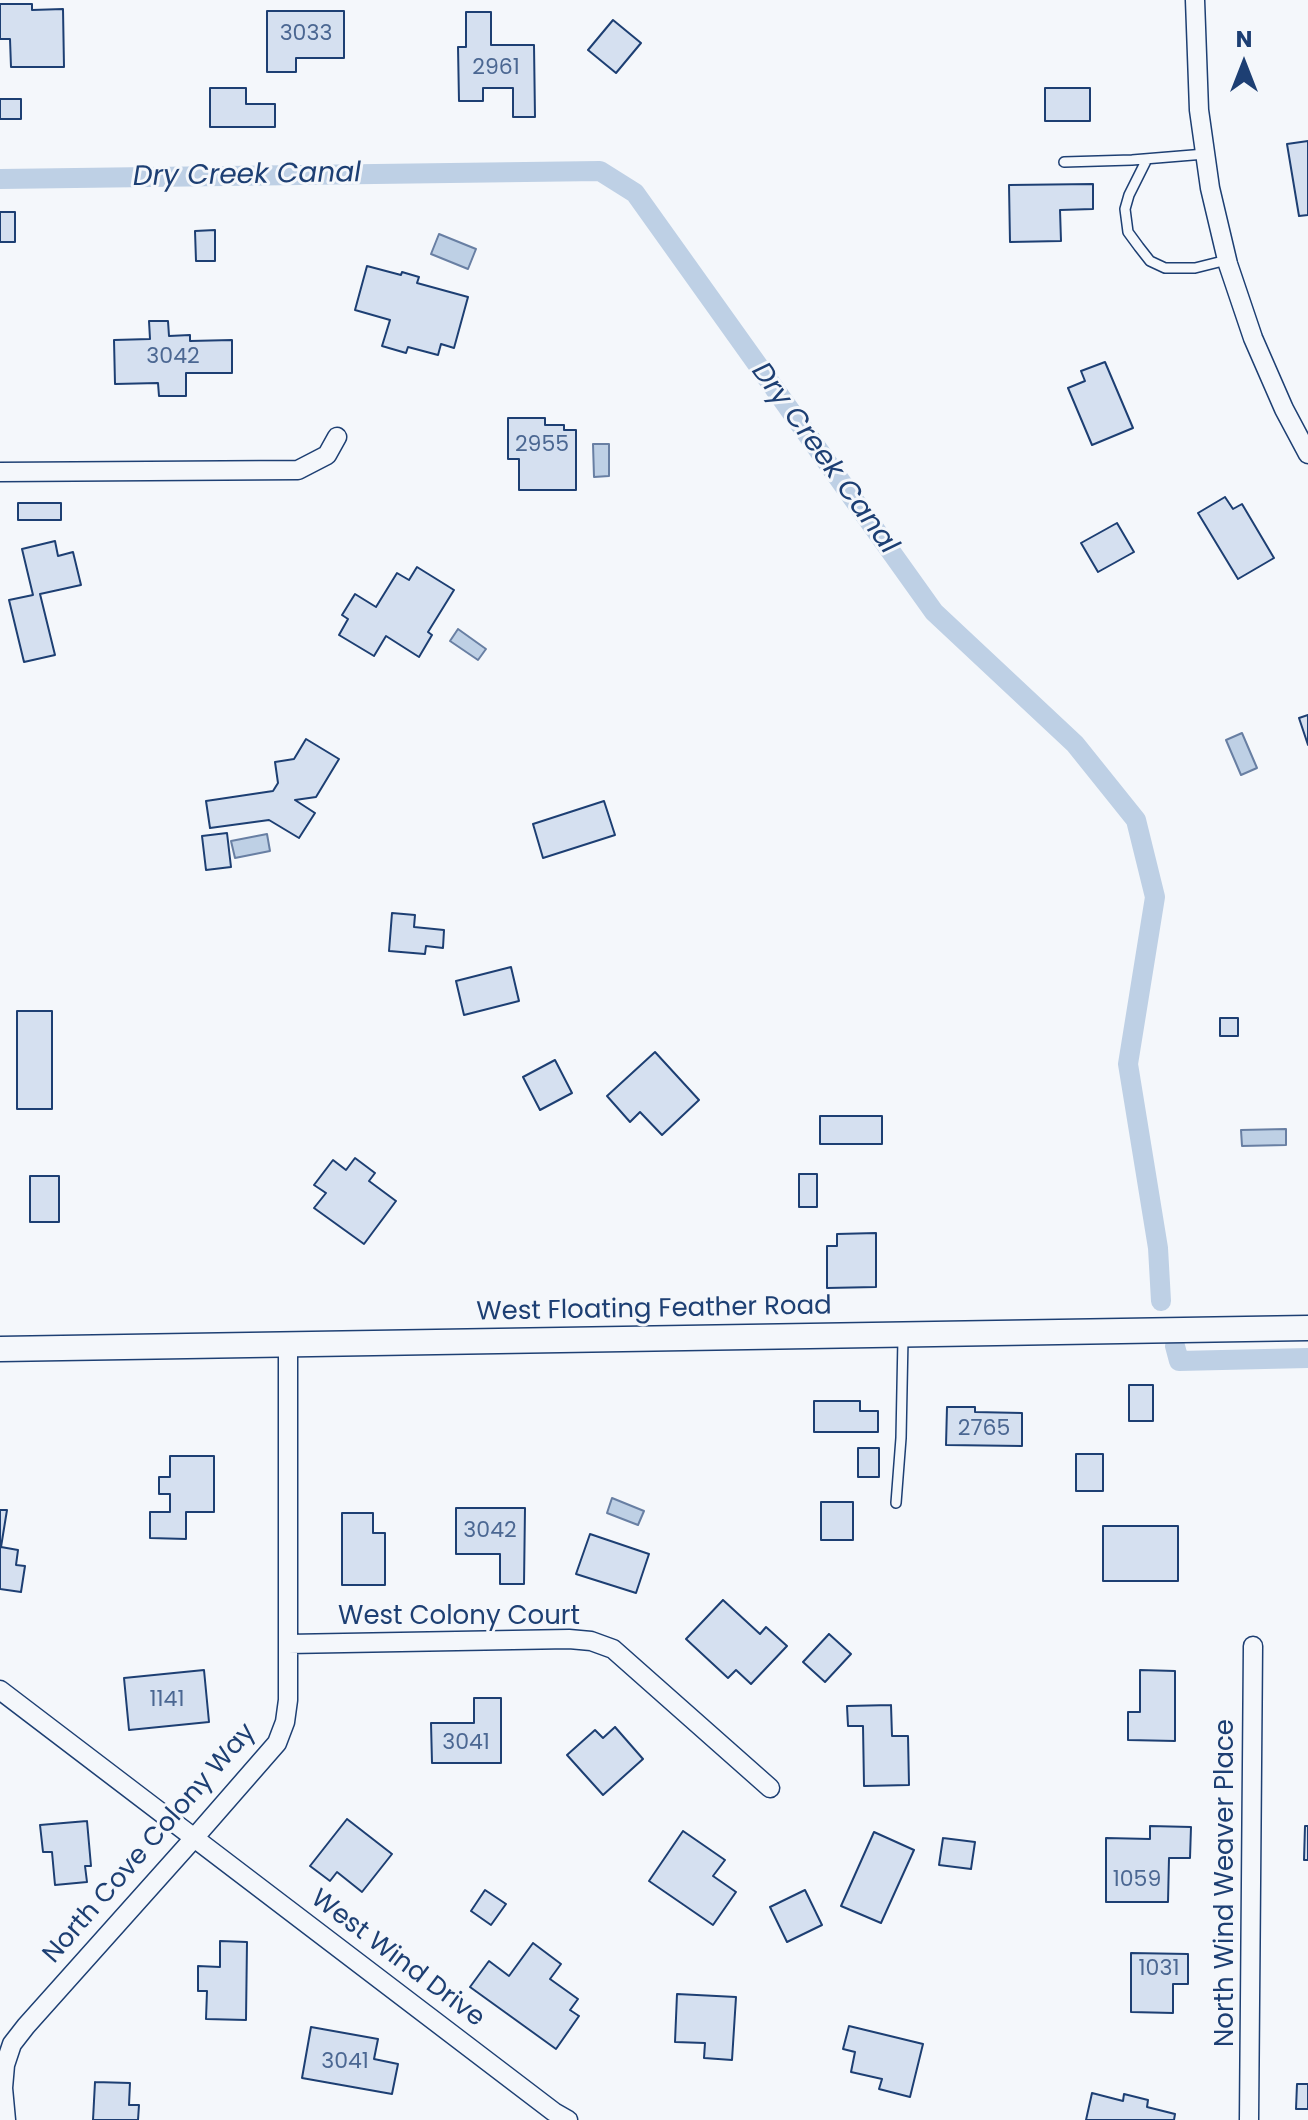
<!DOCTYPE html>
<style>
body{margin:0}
#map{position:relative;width:1308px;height:2120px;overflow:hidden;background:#f4f7fb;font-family:Poppins,sans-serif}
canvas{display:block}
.north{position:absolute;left:1204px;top:24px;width:80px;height:80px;-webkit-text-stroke:6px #f4f7fb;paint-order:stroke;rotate:0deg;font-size:22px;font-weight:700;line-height:32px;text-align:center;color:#1d3f73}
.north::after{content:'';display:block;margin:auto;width:28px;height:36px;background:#1d3f73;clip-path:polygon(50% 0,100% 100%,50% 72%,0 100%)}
</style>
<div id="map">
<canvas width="1308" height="2120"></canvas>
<div class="north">N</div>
</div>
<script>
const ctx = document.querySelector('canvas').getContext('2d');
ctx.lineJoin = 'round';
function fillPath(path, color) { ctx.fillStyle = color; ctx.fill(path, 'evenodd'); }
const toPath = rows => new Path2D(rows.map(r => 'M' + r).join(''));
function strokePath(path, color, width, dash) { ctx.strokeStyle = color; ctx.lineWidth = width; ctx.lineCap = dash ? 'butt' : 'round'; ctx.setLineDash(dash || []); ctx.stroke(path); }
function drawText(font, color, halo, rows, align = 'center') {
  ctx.font = font + ' Poppins,sans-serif'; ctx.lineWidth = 6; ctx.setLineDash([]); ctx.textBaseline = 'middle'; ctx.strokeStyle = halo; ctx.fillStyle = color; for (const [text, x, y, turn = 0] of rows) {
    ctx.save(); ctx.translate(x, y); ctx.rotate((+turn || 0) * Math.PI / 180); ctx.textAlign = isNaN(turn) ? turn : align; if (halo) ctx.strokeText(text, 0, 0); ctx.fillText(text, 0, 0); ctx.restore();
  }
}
const water = toPath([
 [439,234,476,249,468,269,431,254,439,234],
 [593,444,609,444,609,476,594,477,593,444],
 [458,629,486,649,478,660,450,641,458,629],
 [1242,733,1257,768,1241,775,1226,740,1242,733],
 [267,834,270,851,235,858,231,841,267,834],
 [1286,1129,1286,1145,1242,1146,1241,1130,1286,1129],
 [612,1498,644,1511,638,1525,607,1513,612,1498]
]);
const canal = toPath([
 [0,179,600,171,635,193,934,612,1075,744,1136,820,1155,897,1128,1064,1158,1248,1161,1301],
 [1175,1346,1179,1361,1308,1358]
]);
const building = toPath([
 [0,4,32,4,32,10,63,9,64,67,11,67,10,39,0,39,0,4],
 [267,11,344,11,344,58,296,58,296,72,267,72,267,11],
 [466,12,491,12,491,45,534,45,535,117,513,117,513,88,483,88,483,101,459,101,458,47,466,47,466,12],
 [613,20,641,43,616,73,588,50,613,20],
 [210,88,246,88,246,104,275,104,275,127,210,127,210,88],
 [1045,88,1090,88,1090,121,1045,121,1045,88],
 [0,99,21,99,21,119,0,119,0,99],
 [1308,141,1308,215,1299,216,1287,144,1308,141],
 [1093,184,1093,209,1060,210,1061,241,1010,242,1009,185,1093,184],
 [0,212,15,212,15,242,0,242,0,212],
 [215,230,215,261,196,261,195,231,215,230],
 [367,266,401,275,402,272,419,277,417,283,468,297,454,348,441,344,438,355,408,347,406,353,382,346,390,320,355,310,367,266],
 [149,321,168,321,169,336,190,335,190,341,232,340,232,373,186,373,186,396,159,396,158,383,115,384,114,340,150,339,149,321],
 [1105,362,1133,428,1092,445,1068,388,1085,381,1081,371,1105,362],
 [508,418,545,418,545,425,564,425,564,430,576,430,576,490,519,490,519,459,508,459,508,418],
 [1225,497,1233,509,1242,504,1274,558,1238,579,1198,513,1225,497],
 [18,503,61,503,61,520,18,520,18,503],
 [1117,523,1134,552,1098,572,1081,543,1117,523],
 [55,541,58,556,73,552,81,585,40,594,55,655,24,662,9,600,33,595,22,549,55,541],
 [417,567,454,590,428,632,432,635,419,657,386,636,374,656,339,635,348,619,342,615,355,594,376,607,397,573,409,580,417,567],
 [1308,715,1308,745,1299,718,1308,715],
 [306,739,339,759,316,797,295,800,315,813,299,838,269,820,210,828,206,801,273,791,278,783,275,762,294,759,306,739],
 [604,801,615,835,543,858,533,824,604,801],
 [227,833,231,867,206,870,202,836,227,833],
 [392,913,415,915,414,927,444,930,443,948,426,946,425,954,389,951,392,913],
 [511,967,519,1001,464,1015,456,981,511,967],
 [17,1011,52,1011,52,1109,17,1109,17,1011],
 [1220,1018,1238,1018,1238,1036,1220,1036,1220,1018],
 [655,1052,699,1100,662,1135,640,1112,630,1122,607,1096,655,1052],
 [555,1060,572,1093,540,1110,523,1077,555,1060],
 [820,1116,882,1116,882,1144,820,1144,820,1116],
 [355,1158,375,1173,369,1181,396,1201,364,1244,314,1208,326,1193,314,1185,333,1160,346,1170,355,1158],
 [799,1174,817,1174,817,1207,799,1207,799,1174],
 [30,1176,59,1176,59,1222,30,1222,30,1176],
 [876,1233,876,1287,827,1288,827,1246,837,1246,837,1234,876,1233],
 [1129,1385,1153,1385,1153,1421,1129,1421,1129,1385],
 [814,1401,860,1401,860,1411,878,1411,878,1432,814,1432,814,1401],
 [947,1407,975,1407,975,1412,1022,1413,1022,1446,946,1445,947,1407],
 [858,1448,879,1448,879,1477,858,1477,858,1448],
 [1076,1454,1103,1454,1103,1491,1076,1491,1076,1454],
 [170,1456,214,1456,214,1512,186,1512,186,1539,150,1538,150,1512,170,1512,170,1494,159,1494,159,1477,170,1477,170,1456],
 [821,1502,853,1502,853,1540,821,1540,821,1502],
 [456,1508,525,1508,524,1584,500,1584,500,1554,456,1554,456,1508],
 [0,1510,7,1510,1,1547,18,1550,16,1565,25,1566,21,1592,0,1589,0,1510],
 [342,1513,373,1513,373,1533,385,1533,385,1585,342,1585,342,1513],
 [1103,1526,1178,1526,1178,1581,1103,1581,1103,1526],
 [590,1534,649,1554,636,1593,576,1574,590,1534],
 [723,1600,760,1634,766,1627,787,1646,751,1684,736,1670,728,1678,686,1639,723,1600],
 [829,1634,851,1654,825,1682,803,1662,829,1634],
 [204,1670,209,1722,129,1730,124,1678,204,1670],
 [1140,1670,1175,1671,1175,1741,1128,1740,1128,1712,1140,1712,1140,1670],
 [474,1698,501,1698,501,1763,432,1763,431,1723,474,1723,474,1698],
 [891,1705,892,1736,908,1736,909,1785,864,1786,863,1726,848,1726,847,1706,891,1705],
 [615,1727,643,1759,603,1795,567,1755,595,1730,603,1738,615,1727],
 [347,1819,392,1854,362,1892,337,1872,330,1881,310,1866,347,1819],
 [87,1821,91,1866,85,1866,87,1882,55,1885,52,1852,43,1852,40,1825,87,1821],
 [1150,1826,1191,1827,1190,1858,1169,1858,1168,1902,1106,1902,1106,1838,1150,1839,1150,1826],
 [1305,1826,1308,1826,1308,1860,1304,1860,1305,1826],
 [683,1831,725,1860,713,1876,736,1892,713,1925,649,1881,683,1831],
 [874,1832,914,1850,881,1923,841,1906,874,1832],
 [943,1838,975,1842,971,1869,939,1865,943,1838],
 [485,1890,506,1904,491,1925,471,1911,485,1890],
 [805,1890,822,1925,787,1942,770,1907,805,1890],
 [220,1941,247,1942,246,2020,206,2019,207,1991,198,1991,198,1966,220,1967,220,1941],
 [533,1943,561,1964,550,1979,578,1999,570,2010,579,2016,556,2049,470,1987,489,1961,509,1976,533,1943],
 [1131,1953,1188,1954,1188,1984,1173,1984,1173,2013,1131,2012,1131,1953],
 [677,1994,736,1997,732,2060,704,2058,705,2043,675,2042,677,1994],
 [849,2026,923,2044,910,2097,879,2089,882,2079,851,2072,855,2052,843,2049,849,2026],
 [311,2027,378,2039,374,2059,398,2064,392,2094,302,2078,311,2027],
 [95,2082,130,2083,129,2105,139,2105,138,2120,93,2120,95,2082],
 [1297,2084,1308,2084,1308,2109,1296,2109,1297,2084],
 [1092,2093,1123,2101,1124,2094,1148,2100,1147,2107,1175,2114,1174,2120,1086,2120,1092,2093]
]);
const lane = toPath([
 [1147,159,1129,195,1125,209,1128,232,1139,247,1150,261,1165,268,1195,268,1227,260],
 [1064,162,1132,160,1205,154],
 [896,1503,901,1438,903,1338]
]);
const street = toPath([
 [1195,0,1199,110,1210,188,1228,264,1253,338,1284,409,1308,454],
 [0,472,298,470,327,455,337,437],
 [288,1644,569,1639,591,1641,613,1649,770,1788],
 [0,1690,554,2112,568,2120],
 [6,2120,3,2088,5,2065,12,2044,26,2026,195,1837,277,1743,285,1722,288,1700,288,1345],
 [1249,2120,1253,1646]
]);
const secondary = toPath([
 [0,1349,1308,1328]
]);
const numberNames = [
 ["3033",306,34],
 ["2961",496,68],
 ["3042",173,357],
 ["2955",542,445],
 ["2765",984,1429],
 ["3042",490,1531],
 ["1141",167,1700],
 ["3041",466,1743],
 ["1059",1137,1880],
 ["1031",1159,1969],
 ["3041",345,2062]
];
const streetNames = [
 ["West Floating Feather Road",654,1310,-1],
 ["West Colony Court",459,1617],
 ["North Cove Colony Way",150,1844,-49],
 ["North Wind Weaver Place",1226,1883,-90],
 ["West Wind Drive",397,1959,37]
];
const waterNames = [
 ["Dry Creek Canal",247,176,-1],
 ["Dry Creek Canal",824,459,54]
];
fillPath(water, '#bed0e5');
strokePath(water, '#687fa3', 2);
strokePath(canal, '#bed0e5', 20);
fillPath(building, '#d5e0f0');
strokePath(building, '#1d3f73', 2);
strokePath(lane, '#1d3f73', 12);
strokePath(street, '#1d3f73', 21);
strokePath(secondary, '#1d3f73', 27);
strokePath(lane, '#f4f7fb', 9);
strokePath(street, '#f4f7fb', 18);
strokePath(secondary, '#f4f7fb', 24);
drawText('22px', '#4b6792', null, numberNames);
drawText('26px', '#1d3f73', '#f4f7fb', streetNames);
drawText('italic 28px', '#1d3f73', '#f4f7fb', waterNames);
</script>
